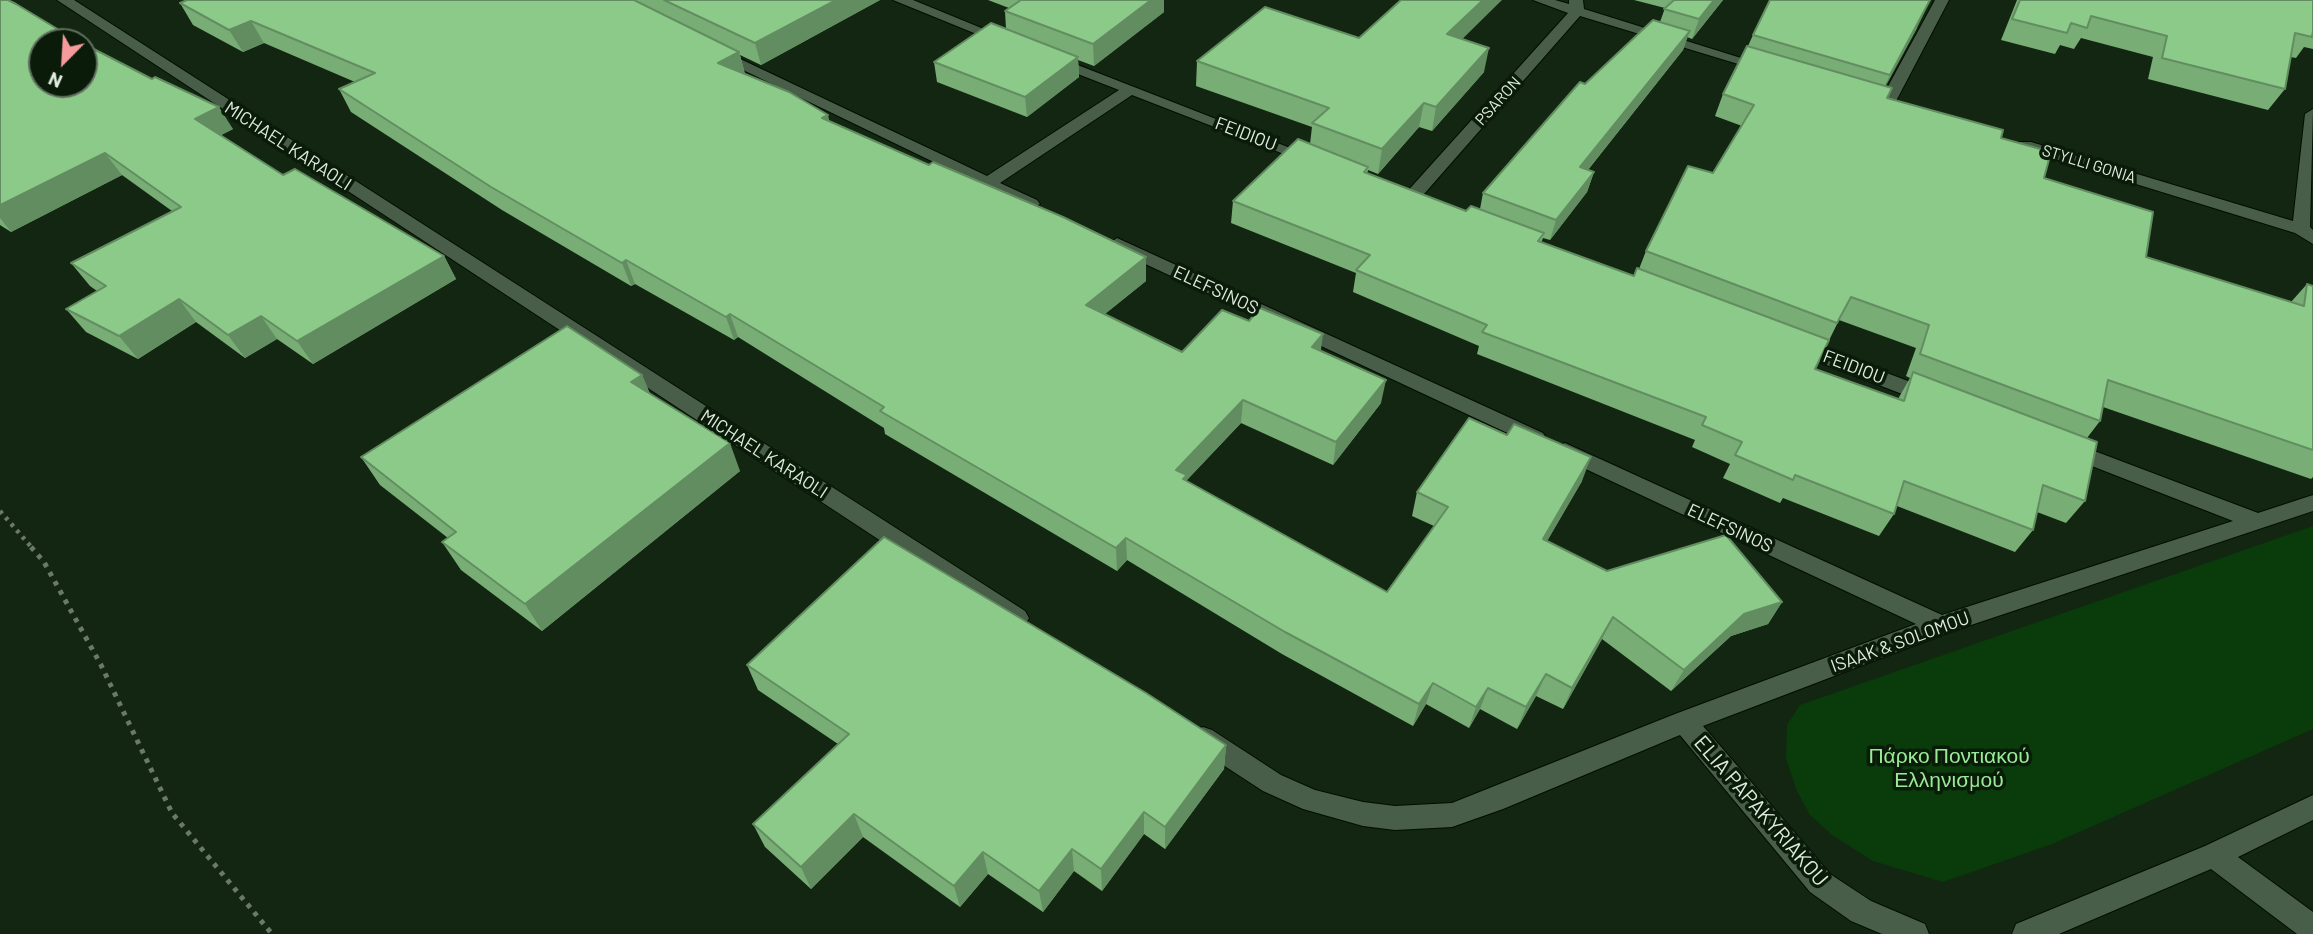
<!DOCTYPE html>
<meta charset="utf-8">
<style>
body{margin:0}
#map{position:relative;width:2313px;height:934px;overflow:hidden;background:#132612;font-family:Barlow,sans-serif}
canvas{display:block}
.north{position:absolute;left:28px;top:28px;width:70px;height:70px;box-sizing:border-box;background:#0a1c09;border:2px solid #606f5f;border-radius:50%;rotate:204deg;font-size:19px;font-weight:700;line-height:28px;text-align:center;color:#e0ecdf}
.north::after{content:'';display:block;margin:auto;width:24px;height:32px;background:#f59b9c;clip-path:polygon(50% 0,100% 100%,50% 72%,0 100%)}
</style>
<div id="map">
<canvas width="2313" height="934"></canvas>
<div class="north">N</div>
</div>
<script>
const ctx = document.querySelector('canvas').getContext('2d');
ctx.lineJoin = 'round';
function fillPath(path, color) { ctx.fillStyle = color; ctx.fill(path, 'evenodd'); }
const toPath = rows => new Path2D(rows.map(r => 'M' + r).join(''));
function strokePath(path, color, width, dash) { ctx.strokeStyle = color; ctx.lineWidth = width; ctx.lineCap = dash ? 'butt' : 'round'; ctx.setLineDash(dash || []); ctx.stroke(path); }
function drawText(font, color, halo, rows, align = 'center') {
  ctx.font = font + ' Barlow,sans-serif'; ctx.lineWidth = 7; ctx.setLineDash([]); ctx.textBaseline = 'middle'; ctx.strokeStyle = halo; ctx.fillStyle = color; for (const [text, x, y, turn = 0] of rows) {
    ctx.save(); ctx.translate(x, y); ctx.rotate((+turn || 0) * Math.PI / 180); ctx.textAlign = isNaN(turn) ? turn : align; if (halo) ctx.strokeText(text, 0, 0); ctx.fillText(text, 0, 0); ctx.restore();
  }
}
const green = toPath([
 [2313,526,2313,729,2052,844,1943,882,1873,861,1832,835,1810,815,1797,791,1786,759,1787,725,1800,705]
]);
const pathFar1 = toPath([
 [0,511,33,549]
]);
const path = toPath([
 [31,547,44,562,101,665,172,813,272,934]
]);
const minor = toPath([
 [57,0,74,0,1025,611,1029,618,1025,625,1017,628,1009,625,57,0],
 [893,0,913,0,1013,41,1011,44,1001,44,893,0],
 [1533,0,1555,0,1569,4,1569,0,1583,0,1584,9,1773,68,1771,71,1761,71,1580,16,1417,202,1405,202,1403,198,1405,194,1568,13,1533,0],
 [1935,0,1949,0,1895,103,1892,106,1882,106,1879,103,1935,0],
 [717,48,987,176,1119,90,1047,62,1045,59,1052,55,1321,160,1319,163,1307,163,1132,95,1000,183,1037,200,1040,204,1031,209,712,55,710,52,717,48],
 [2313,109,2310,227,2313,230,2313,244,2295,233,2019,148,2017,145,2019,142,2031,142,2293,221,2305,114,2313,109],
 [1117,238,1543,433,1546,438,1543,443,1529,443,1111,248,1108,244,1117,238],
 [1797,339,1937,392,1940,397,1937,402,1923,402,1790,351,1787,346,1790,341,1797,339],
 [2068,441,2258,513,2313,495,2313,511,1947,633,1703,726,1830,874,1871,901,1925,924,1929,934,1882,934,1851,921,1810,892,1680,735,1503,809,1452,827,1395,830,1363,826,1303,809,1263,791,1194,746,1190,738,1194,730,1203,727,1212,730,1281,775,1315,790,1363,802,1395,806,1452,803,1675,714,1916,624,1558,456,1555,451,1558,446,1565,443,1942,615,2233,521,2061,454,2058,449,2061,444,2068,441],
 [2313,795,2313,820,2238,857,2313,912,2313,934,2297,934,2211,869,2059,934,2012,934,2016,924,2205,846,2313,795]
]);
const wall = toPath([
 [0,0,72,38,233,129,221,135,283,175,444,256,456,279,313,364,277,339,245,358,196,322,138,359,86,332,66,309,97,291,90,286,71,263,172,211,122,175,11,232,0,225],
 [187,0,880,0,761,65,740,55,745,74,830,122,1146,281,1105,314,1182,352,1321,351,1381,403,1333,465,1241,423,1186,481,1387,592,1434,526,1412,516,1417,492,1582,481,1547,541,1607,571,1782,602,1768,624,1731,636,1671,691,1602,639,1563,709,1536,696,1517,729,1480,709,1469,728,1426,704,1413,726,1282,654,1127,560,1117,571,885,434,884,428,738,337,734,340,635,284,631,286,502,210,351,112,339,89,355,82,264,43,243,52,193,25,180,3],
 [988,0,1164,0,1164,12,1094,66,1078,60,1079,77,1027,117,937,82,934,62,1006,29,1005,11,1009,8],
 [1634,0,1723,0,1692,39,1687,37,1683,50,1588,170,1594,172,1587,192,1550,240,1543,238,1541,243,1634,276,1639,269,1646,251,1713,173,1742,126,1715,116,1723,94,1748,46,1753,35,1917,28,1885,86,1887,98,2001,138,2044,178,2146,257,2291,302,2307,284,2313,286,2313,477,2311,479,2103,407,2100,421,2087,438,2085,501,2066,523,2037,512,2033,530,2015,552,1897,506,1894,514,1879,536,1783,498,1780,503,1723,478,1730,464,1692,447,1695,440,1477,354,1479,346,1353,292,1356,273,1231,223,1233,201,1310,144,1312,127,1196,86,1197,61,1359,38,1462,39,1484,72,1432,131,1419,127,1378,174,1368,170,1367,174,1466,211,1480,209,1483,193,1585,84,1660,22,1665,8],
 [1839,320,1916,348,1906,376,1910,378,1898,399,1815,369],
 [2017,0,2313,0,2313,49,2304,47,2296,58,2291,57,2285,89,2268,110,2148,79,2153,57,2081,38,2074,49,2060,45,2055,54,2001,40],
 [642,375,650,394,740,471,542,631,461,570,442,542,448,538,380,485,361,457],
 [747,665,1226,745,1224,769,1165,849,1144,834,1102,891,1074,871,1043,912,988,874,960,907,863,837,811,889,765,847,753,824,838,744,758,690]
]);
const shadedWall = toPath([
 [836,0,880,0,761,65,755,43],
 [1151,0,1164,0,1164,12,1094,66,1093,44],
 [1483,0,1502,0,1443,58,1447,34],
 [1714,0,1723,0,1692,39,1699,19],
 [1926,9,1917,28,1881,95,1890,75],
 [251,21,264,43,243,52,229,30],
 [1690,31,1683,50,1574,187,1580,167],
 [1489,48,1484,72,1432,131,1436,107],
 [739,52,745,74,718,63],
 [1078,57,1079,77,1027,117,1025,97],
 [1424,103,1419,127,1378,174,1382,149],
 [219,107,233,129,210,141,195,119],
 [828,115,833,137,822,118],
 [105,153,122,175,11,232,0,218,0,205],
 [1594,172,1587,192,1550,240,1556,220],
 [444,256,456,279,313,364,297,341],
 [1146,257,1146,281,1087,328,1086,305],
 [626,260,635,284,631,286,622,263],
 [179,299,196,322,138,359,119,336],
 [730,314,738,337,734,340,726,317],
 [261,316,277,339,245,358,228,335],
 [1323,334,1320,357,1312,347],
 [642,375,654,403,631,382],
 [1386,380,1381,403,1333,465,1336,442],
 [1243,400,1241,423,1186,481,1186,499,1176,470],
 [730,443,740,471,542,631,525,604],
 [1591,457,1582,481,1535,562,1543,539],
 [1126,538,1127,560,1117,571,1116,548],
 [1782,602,1768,624,1731,636,1671,691,1684,670,1744,614],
 [1613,617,1602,639,1563,709,1572,688],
 [1546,674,1536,696,1517,729,1526,707],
 [1433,683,1426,704,1413,726,1419,704],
 [1488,688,1480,709,1469,728,1476,707],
 [1226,745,1224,769,1165,849,1165,827],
 [1144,812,1144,834,1102,891,1101,869],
 [854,814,863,837,811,889,801,867],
 [1072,849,1074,871,1043,912,1039,891],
 [983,852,988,874,960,907,954,886]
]);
const building = toPath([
 [0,0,8,0,16,4,79,42,42,42,42,84,84,84,84,44,152,79,155,77,219,107,195,119,283,175,295,169,444,256,297,341,261,316,228,335,179,299,119,336,66,309,106,286,71,263,181,207,105,153,0,205,0,0],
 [187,0,634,0,739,52,718,63,789,92,828,115,822,118,929,165,933,162,1063,217,1146,257,1086,305,1182,352,1222,310,1249,321,1260,308,1323,334,1312,347,1386,380,1336,442,1243,400,1176,470,1187,475,1183,479,1387,592,1448,507,1417,492,1469,418,1507,435,1514,424,1591,457,1543,539,1607,571,1726,535,1782,602,1744,614,1684,670,1613,617,1572,688,1546,674,1526,707,1488,688,1476,707,1433,683,1419,704,1285,632,1126,538,1116,548,880,411,884,407,730,314,726,317,626,260,622,263,491,187,339,89,375,73,251,21,229,30,180,3,187,0],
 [664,0,836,0,755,43,664,0],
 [1021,0,1151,0,1093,44,1005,11,1021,0],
 [1401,0,1483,0,1447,34,1489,48,1436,107,1424,103,1382,149,1312,123,1329,108,1197,61,1265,7,1359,38,1401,0],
 [1674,0,1714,0,1699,19,1664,9,1674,0],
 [1770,0,1930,0,1890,75,1753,35,1770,0],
 [2020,0,2313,0,2313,31,2312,37,2295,33,2285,89,2162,58,2167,36,2091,16,2087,28,2071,23,2067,33,2012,19,2020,0],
 [1653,20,1690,31,1580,167,1594,172,1556,220,1483,193,1580,82,1585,84,1653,20],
 [991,23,1078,57,1025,97,934,62,991,23],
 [1747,46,1892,88,1887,98,2003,130,2001,138,2051,152,2044,178,2153,212,2146,257,2304,306,2307,284,2313,286,2313,450,2108,380,2100,421,1920,354,1929,325,1851,297,1837,323,1646,251,1688,166,1713,173,1754,105,1723,94,1747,46],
 [1298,139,1368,167,1364,172,1466,211,1471,206,1544,233,1538,241,1634,276,1637,268,1829,340,1815,369,1904,401,1913,372,2097,442,2085,501,2043,485,2033,530,1904,481,1894,514,1795,475,1793,480,1735,455,1742,442,1702,425,1706,417,1482,332,1487,325,1356,270,1370,255,1233,201,1298,139],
 [567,326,642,375,631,382,730,443,525,604,442,542,456,532,361,457,567,326],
 [884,537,1146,693,1226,745,1165,827,1144,812,1101,869,1072,849,1039,891,983,852,954,886,854,814,801,867,753,824,849,734,747,665,884,537]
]);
const farStreetnames = [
 ["PSARON",1498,101,-48],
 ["STYLLI GONIA",2089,164,17]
];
const streetNames = [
 ["FEIDIOU",1246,134,21],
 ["MICHAEL KARAOLI",288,146,33],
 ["ELEFSINOS",1216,290,25],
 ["FEIDIOU",1854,367,21],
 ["MICHAEL KARAOLI",764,454,33],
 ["ELEFSINOS",1730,528,25],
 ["ISAAK & SOLOMOU",1900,642,-20]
];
const nearParknames = [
 ["Πάρκο Ποντιακού",1949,756],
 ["Ελληνισμού",1949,780]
];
const nearStreetnames = [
 ["ELIA PAPAKYRIAKOU",1761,811,49]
];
fillPath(green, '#093b0b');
strokePath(minor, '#010e01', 2);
strokePath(pathFar1, '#6a7a69', 4.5, [3.5, 5]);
strokePath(path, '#6a7a69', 5, [4.5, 6]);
fillPath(minor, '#495e48');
fillPath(wall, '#78ae76');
fillPath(shadedWall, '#628d60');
fillPath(building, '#8cca89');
strokePath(building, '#628d60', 2);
drawText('16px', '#e0ecdf', '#0a1c09', farStreetnames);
drawText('18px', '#e0ecdf', '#0a1c09', streetNames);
drawText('21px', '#99eb96', '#0a1c09', nearParknames);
drawText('21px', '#e0ecdf', '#0a1c09', nearStreetnames);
</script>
